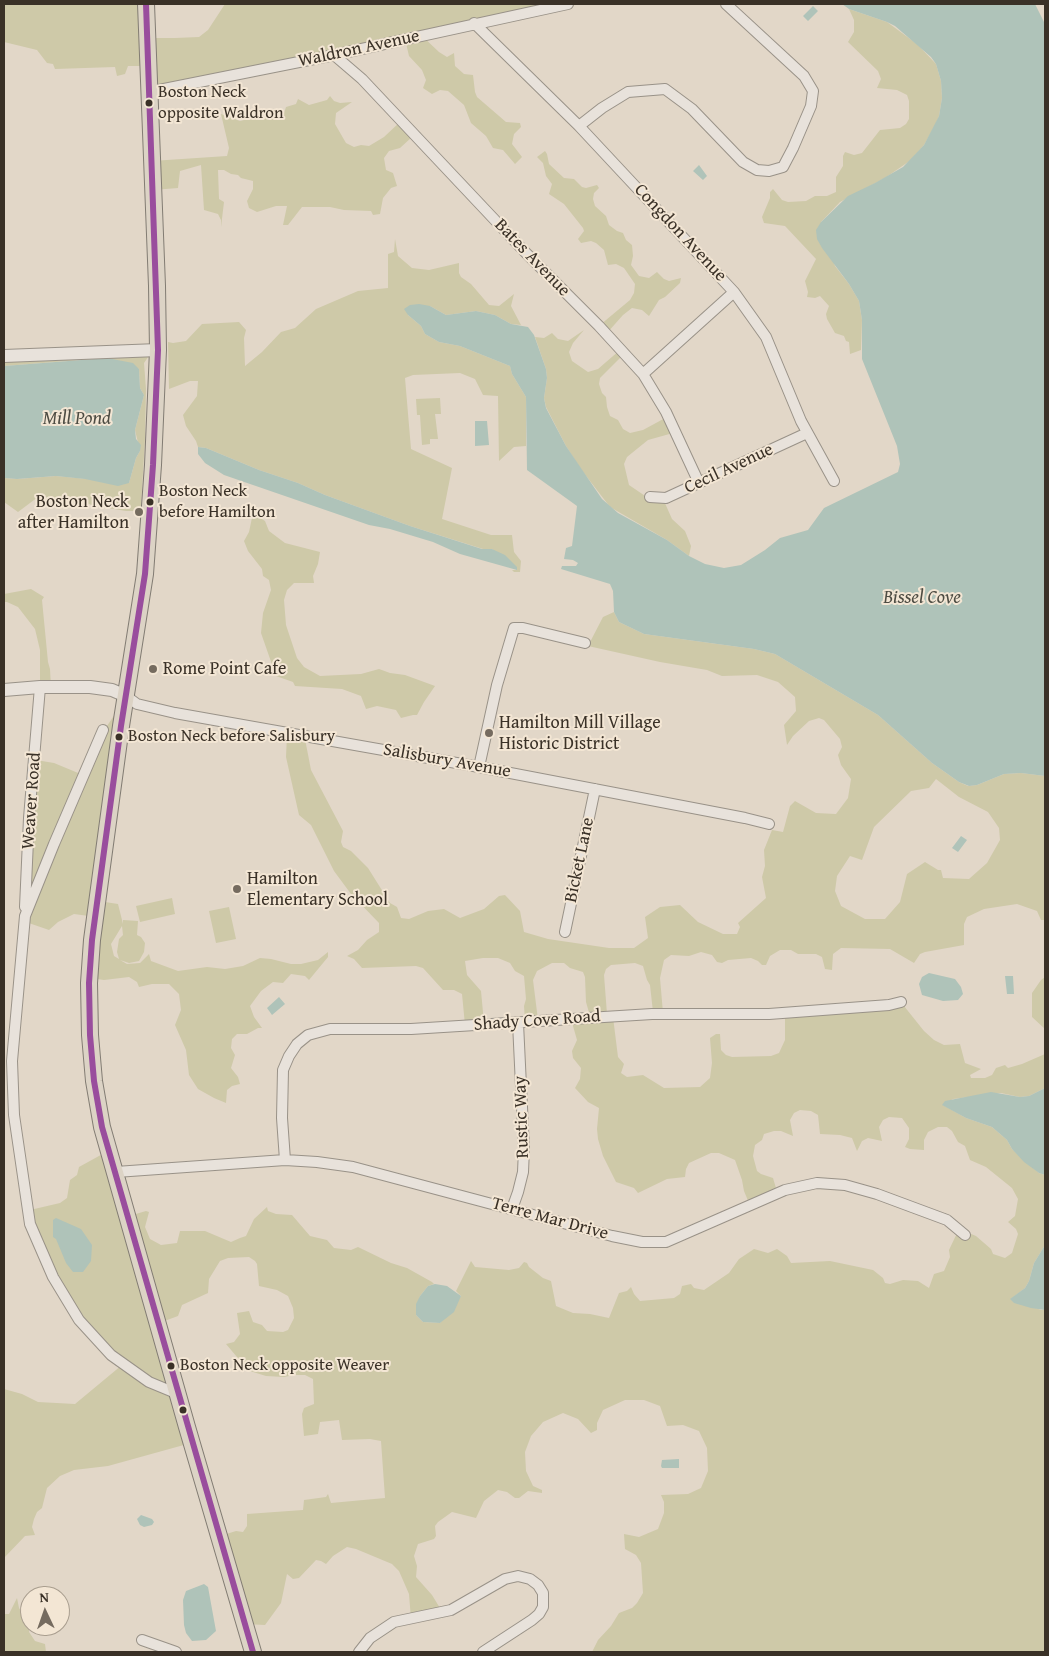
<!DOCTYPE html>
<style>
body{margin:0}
#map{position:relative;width:1049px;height:1656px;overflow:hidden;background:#e2d7c8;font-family:"Gentium Book Plus",serif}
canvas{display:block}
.frame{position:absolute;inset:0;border:5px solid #3a3127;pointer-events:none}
.north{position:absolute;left:20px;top:1586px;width:50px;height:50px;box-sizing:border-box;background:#f3e6d4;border:1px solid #a99e8f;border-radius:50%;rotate:357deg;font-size:14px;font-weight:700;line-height:20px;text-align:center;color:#3a3127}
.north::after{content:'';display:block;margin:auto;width:18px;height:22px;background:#756b5f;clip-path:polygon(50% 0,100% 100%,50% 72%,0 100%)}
</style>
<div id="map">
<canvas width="1049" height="1656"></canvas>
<div class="frame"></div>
<div class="north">N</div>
</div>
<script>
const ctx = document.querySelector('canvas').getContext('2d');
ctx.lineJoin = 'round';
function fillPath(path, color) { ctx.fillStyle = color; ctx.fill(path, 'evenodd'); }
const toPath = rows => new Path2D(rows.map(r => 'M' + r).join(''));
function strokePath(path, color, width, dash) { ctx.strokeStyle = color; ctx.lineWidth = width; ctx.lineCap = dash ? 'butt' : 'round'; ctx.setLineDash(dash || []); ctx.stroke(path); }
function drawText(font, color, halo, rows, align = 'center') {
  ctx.font = font + ' "Gentium Book Plus",serif'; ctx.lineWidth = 4; ctx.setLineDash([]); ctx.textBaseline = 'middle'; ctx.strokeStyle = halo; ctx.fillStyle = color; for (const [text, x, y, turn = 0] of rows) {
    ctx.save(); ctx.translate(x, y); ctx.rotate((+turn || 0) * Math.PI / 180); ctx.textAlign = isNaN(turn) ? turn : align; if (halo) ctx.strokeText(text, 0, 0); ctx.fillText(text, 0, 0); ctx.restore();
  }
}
const green = toPath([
 [4,4,143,4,148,38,175,38,199,37,208,30,225,4,564,4,421,35,439,52,447,57,454,53,455,66,464,74,473,75,475,92,477,97,506,122,520,123,521,127,514,134,512,144,522,157,515,164,503,150,493,148,486,136,471,123,464,105,448,91,440,90,432,94,423,88,426,80,422,70,409,56,405,39,154,90,146,66,128,66,125,74,117,76,115,67,55,69,53,64,47,63,37,50,4,42],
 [849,9,887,22,917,44,936,64,941,81,942,98,939,116,935,126,924,145,911,160,885,178,840,202,821,222,835,266,849,284,859,301,862,320,861,350,850,354,849,342,846,341,844,336,835,333,827,319,826,314,829,306,820,296,815,298,807,297,808,292,805,281,816,259,785,226,764,223,762,217,770,198,770,192,773,189,782,200,788,202,806,201,815,196,827,196,836,192,836,177,843,166,843,156,845,152,854,155,862,153,880,130,900,128,906,124,909,119,909,101,907,95,897,90,877,88,881,79,878,71,848,42,854,32,854,20],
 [330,96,334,101,340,103,352,102,336,113,335,124,346,143,354,147,361,145,369,146,384,137,401,121,412,137,400,148,389,151,384,158,386,170,393,173,397,186,391,188,383,198,380,214,373,215,371,211,344,210,330,207,302,207,288,225,283,225,287,206,276,206,257,212,249,208,247,201,253,189,253,181,241,178,238,175,231,174,224,170,218,170,219,199,224,202,221,227,221,220,218,214,204,210,201,165,180,171,178,188,153,190,152,161,227,156,229,148,221,114,240,121,248,119,257,113,268,117,279,115,284,113,286,107,296,104,298,99,309,105,327,100],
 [545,151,547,154,549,164,564,178,574,179,582,187,586,188,597,185,599,188,594,193,593,199,595,206,606,216,609,225,617,231,623,233,626,240,632,245,633,256,631,265,639,276,649,278,657,272,664,279,669,281,681,278,680,283,665,297,659,300,649,316,642,310,632,308,623,315,607,333,600,325,630,300,634,293,635,284,624,268,616,264,608,265,604,250,596,243,591,241,581,243,578,239,584,231,583,228,564,204,549,194,552,184,546,176,543,163,537,157],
 [395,239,398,256,412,268,429,270,459,263,459,273,461,277,471,284,489,305,499,306,514,294,511,306,521,325,511,324,495,315,476,311,446,315,430,306,408,315,421,326,425,334,439,342,460,346,510,366,512,374,526,397,526,446,514,447,499,461,498,396,483,395,475,379,460,373,413,375,405,378,411,449,452,468,442,519,491,535,512,535,514,552,521,561,520,572,514,572,512,570,517,570,492,549,483,549,410,526,325,495,298,483,259,470,206,448,198,447,196,441,186,426,183,415,197,396,198,381,190,381,169,389,168,342,173,343,186,341,202,324,239,322,246,330,244,338,245,366,262,352,281,332,295,328,316,309,358,291,388,288,388,254,394,252],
 [584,330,573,343,569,352,572,361,588,372,598,369,620,350,623,355,600,378,599,384,602,393,606,397,607,407,610,416,618,420,623,429,630,433,643,430,667,417,673,433,648,440,627,457,624,464,629,485,654,502,662,499,664,501,672,519,685,531,691,546,689,556,667,540,610,507,580,468,566,446,546,407,544,398,547,378,546,369,535,337,544,338,552,333,558,339,568,341],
 [151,353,144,363,146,389,145,439,141,506,135,511,126,511,102,507,93,507,90,504,72,502,60,498,38,497,18,512,4,502,4,478,17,479,56,476,129,483,136,458,140,451,135,430,144,395,140,388,139,369,107,358,4,366,4,355],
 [440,398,441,414,435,414,438,439,430,439,430,444,422,445,420,415,417,415,416,399],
 [253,513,265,521,269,531,285,543,320,552,318,564,313,576,314,583,294,583,287,590,284,600,286,625,297,658,304,667,320,676,361,674,379,669,390,673,405,675,435,686,424,702,417,715,413,715,401,718,396,710,377,706,366,709,361,696,342,689,295,686,293,682,276,676,261,633,263,613,271,590,269,580,263,576,262,569,248,551,244,541,249,532],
 [31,589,44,597,42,600,48,662,50,669,51,687,40,688,40,650,35,629,18,607,7,602,4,602,4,594],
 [614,612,619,622,644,634,754,649,775,654,878,715,932,763,959,782,968,786,977,785,1004,774,1021,773,1045,776,1045,920,1041,920,1037,911,1017,904,984,909,967,917,964,924,964,945,925,952,920,954,914,963,890,949,841,948,833,954,832,970,825,969,822,957,816,954,798,954,791,950,780,950,770,956,766,965,762,965,758,961,751,958,728,960,722,963,717,962,712,955,701,952,689,956,671,955,664,960,660,978,663,1013,653,1012,650,985,647,980,643,966,635,963,611,965,606,969,604,975,607,1014,613,1017,618,1057,624,1064,621,1073,627,1077,643,1075,664,1088,700,1087,710,1078,712,1063,710,1038,716,1034,720,1034,721,1050,726,1055,732,1057,771,1056,779,1053,785,1040,785,1012,900,1001,924,1031,934,1040,944,1045,960,1044,965,1063,981,1069,970,1075,971,1078,985,1078,992,1075,996,1068,1005,1065,1008,1068,1022,1064,1045,1054,1045,1088,1029,1096,1020,1097,1001,1093,953,1099,943,1105,966,1118,992,1127,1007,1140,1012,1149,1039,1173,1045,1175,1045,1245,1034,1263,1029,1281,1025,1288,1011,1299,1041,1310,1045,1310,1045,1652,592,1652,598,1640,611,1626,619,1613,632,1608,637,1603,643,1593,641,1563,636,1555,625,1549,624,1534,639,1537,658,1529,664,1513,664,1502,661,1495,688,1494,701,1488,708,1471,707,1448,699,1431,683,1425,667,1426,660,1406,644,1400,625,1400,603,1410,597,1423,597,1430,591,1433,578,1419,563,1413,543,1422,531,1436,525,1452,526,1471,533,1486,542,1490,542,1493,528,1491,519,1498,515,1498,507,1492,498,1490,484,1501,476,1518,452,1512,438,1522,435,1526,436,1536,434,1539,418,1544,414,1556,417,1566,416,1577,432,1595,443,1613,411,1619,409,1594,399,1571,392,1564,356,1549,347,1547,333,1556,326,1564,321,1561,316,1560,299,1578,293,1579,287,1574,281,1603,265,1625,245,1624,220,1536,236,1531,243,1532,247,1526,247,1514,303,1510,304,1500,326,1497,328,1494,331,1503,385,1498,381,1441,370,1439,342,1440,339,1420,320,1422,318,1434,304,1436,302,1414,304,1408,314,1404,313,1379,305,1375,294,1375,284,1377,266,1376,253,1372,248,1370,226,1344,234,1342,240,1334,237,1313,249,1311,253,1322,262,1325,267,1331,283,1332,288,1330,294,1318,293,1308,288,1296,277,1290,259,1286,257,1264,255,1261,249,1257,228,1258,220,1261,209,1279,208,1293,182,1305,178,1316,159,1323,191,1443,108,1466,74,1470,60,1476,47,1488,42,1508,37,1512,34,1519,32,1527,35,1535,25,1536,4,1558,4,1389,22,1394,38,1402,75,1404,122,1365,110,1354,52,1277,30,1210,60,1203,67,1198,70,1180,77,1175,79,1167,108,1151,129,1216,146,1211,149,1212,145,1227,150,1239,161,1245,177,1243,180,1231,205,1231,231,1242,240,1238,246,1236,254,1219,267,1207,268,1211,276,1214,292,1215,310,1236,327,1240,334,1248,351,1250,358,1247,391,1263,407,1268,432,1282,434,1284,428,1286,420,1296,416,1315,423,1322,440,1323,461,1296,456,1291,471,1261,475,1267,509,1270,519,1268,524,1262,527,1263,529,1267,543,1278,551,1281,556,1306,573,1313,590,1314,609,1318,619,1293,627,1291,631,1287,634,1294,640,1301,674,1298,680,1294,682,1286,691,1284,694,1288,704,1290,729,1273,739,1259,754,1249,768,1253,777,1249,787,1256,791,1263,830,1261,873,1270,883,1278,885,1283,890,1284,903,1280,918,1281,929,1288,934,1274,944,1271,950,1257,949,1250,959,1229,976,1236,991,1249,993,1254,1005,1258,1012,1253,1018,1234,1016,1229,1008,1222,1015,1216,1018,1199,1012,1188,986,1167,970,1160,965,1146,958,1142,952,1131,947,1127,938,1127,928,1132,924,1140,924,1150,910,1149,905,1147,909,1139,909,1128,902,1118,889,1117,883,1120,879,1127,882,1141,868,1138,862,1141,857,1151,852,1138,840,1135,820,1134,818,1115,811,1111,800,1110,794,1113,790,1120,793,1136,781,1131,774,1131,764,1134,762,1140,755,1145,753,1156,757,1171,761,1174,773,1178,778,1195,751,1208,744,1191,742,1180,735,1160,719,1153,711,1153,689,1163,686,1169,685,1177,667,1179,638,1193,634,1188,616,1182,603,1156,598,1139,597,1129,599,1108,588,1102,575,1088,580,1079,581,1068,573,1058,572,1051,577,1040,571,1019,590,1016,586,1002,585,977,583,972,570,968,564,963,552,963,537,971,533,980,538,1020,525,1021,524,1006,526,999,524,976,515,971,510,963,498,958,483,958,465,961,467,975,481,991,484,1023,465,1025,462,994,454,990,443,990,423,968,416,966,362,968,354,959,347,956,358,950,367,940,379,932,379,923,351,894,334,871,311,825,299,815,286,757,287,735,305,739,311,770,343,831,341,842,343,847,351,851,368,868,390,903,397,907,401,918,409,919,428,911,444,909,460,918,484,909,499,896,505,895,520,911,524,932,548,939,609,948,634,948,648,938,645,917,660,907,680,905,698,922,723,934,737,934,740,927,738,923,766,898,762,877,765,866,764,850,772,830,783,832,790,806,795,801,816,813,836,814,848,798,851,779,841,765,838,755,842,747,840,739,824,720,819,718,809,721,793,736,787,745,784,725,796,711,795,697,778,682,757,675,722,676,707,670,660,662,588,646,603,617],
 [936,779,959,797,988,812,999,828,1000,840,987,863,969,879,943,878,941,870,938,870,925,862,907,874,900,902,885,919,865,919,841,906,835,891,837,876,850,856,862,860,874,827,911,791,929,788],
 [117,711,105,902,118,904,123,924,123,920,138,921,137,935,141,937,145,943,144,952,139,961,129,963,120,960,127,964,140,963,149,954,151,961,178,971,207,967,225,969,243,966,260,958,271,959,291,964,301,964,318,960,328,952,328,957,309,980,305,976,291,974,283,983,273,982,261,991,250,1006,254,1017,262,1028,258,1028,247,1034,237,1034,232,1039,231,1048,235,1055,231,1068,238,1077,240,1084,232,1086,227,1090,226,1103,214,1098,198,1089,189,1075,186,1050,175,1025,181,1010,179,994,169,984,152,984,139,987,137,982,129,977,104,980,90,978,89,916,74,914,58,922,49,930,23,921,36,760,54,763,83,775,105,729],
 [122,926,123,935,119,939,117,952,119,959,114,956,111,944],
 [172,898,175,914,140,922,136,906],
 [229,907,236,939,216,943,209,911],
 [1045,977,1045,1029,1032,1017,1032,993,1041,980],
 [17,1598,19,1608,26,1618,30,1621,29,1632,35,1641,45,1644,46,1652,4,1652,4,1614,9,1614]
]);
const water = toPath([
 [842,4,1035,4,1045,24,1045,776,1021,773,1004,774,977,785,969,786,959,782,932,763,878,715,775,654,754,649,644,634,619,622,614,612,613,591,610,584,561,569,562,566,576,566,578,563,573,560,564,559,566,548,572,546,577,506,527,470,526,397,512,374,510,366,460,346,439,342,425,334,421,326,408,315,404,309,410,305,419,304,430,306,446,315,476,311,495,315,511,324,528,327,534,335,546,369,547,378,544,398,546,408,566,446,602,499,618,513,667,540,689,556,705,564,724,568,741,565,765,550,780,538,808,530,824,508,898,472,900,464,897,446,862,359,862,320,859,301,849,284,822,248,817,239,816,230,821,222,848,196,875,183,903,167,924,145,939,116,942,98,941,81,936,64,931,57,895,26,887,22,849,9],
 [813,6,818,11,808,21,803,16],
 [699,165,707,176,703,180,693,171],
 [107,358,133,363,139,369,140,388,144,395,135,430,136,439,141,445,140,451,136,458,129,483,118,486,85,479,56,476,17,479,4,478,4,366],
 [475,421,487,421,489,445,475,446],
 [198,447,206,448,259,470,298,483,325,495,410,526,482,549,492,549,505,555,517,567,517,570,460,554,433,542,390,529,369,525,224,475,205,463,198,454],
 [961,836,967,840,958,852,952,848],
 [929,973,955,979,961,987,963,994,958,1000,943,1001,922,995,919,984,922,977],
 [1005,976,1013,976,1014,994,1007,994],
 [279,997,285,1004,272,1015,267,1008],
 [1045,1088,1045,1175,1039,1173,1024,1162,1012,1149,1007,1140,992,1127,966,1118,942,1105,945,1101,991,1092,1020,1097,1029,1096],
 [56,1218,81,1229,92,1245,91,1261,83,1272,73,1272,66,1263,56,1239,53,1237,53,1220],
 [1045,1245,1045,1310,1031,1308,1014,1303,1010,1299,1025,1288,1029,1281,1034,1263],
 [435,1284,447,1286,461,1296,454,1312,440,1323,423,1322,416,1315,416,1304,420,1296,428,1286],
 [679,1459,679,1468,662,1468,661,1466,662,1460],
 [141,1515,152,1519,154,1522,152,1525,144,1527,140,1525,137,1519],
 [204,1584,208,1587,216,1631,206,1640,192,1641,186,1633,184,1625,183,1600,186,1591]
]);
const minor = toPath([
 [474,23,579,126,734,292,766,337,801,421,834,481],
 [334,55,362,79,525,252,599,326,643,374,666,412,699,483],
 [149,92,334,55,568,4],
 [579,126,602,108,628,92,665,89,692,109,743,162,757,170,769,171,783,167,793,148,811,106,813,91,804,76,726,4],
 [643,374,734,292],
 [650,497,666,498,807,433],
 [126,696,137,704,175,713,479,767,745,818,769,824],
 [103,730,54,844,25,916,12,1061,14,1115,30,1224,53,1277,79,1320,111,1355,149,1382,178,1394],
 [479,767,497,685,514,628,523,628,585,643],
 [25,907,29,818,40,687],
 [565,932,595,789],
 [285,1160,282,1118,283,1070,289,1056,297,1044,308,1035,330,1029,411,1029,652,1014,769,1014,889,1005,901,1002],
 [116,1172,285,1160,317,1162,353,1167,612,1236,642,1242,666,1242,785,1190,817,1183,845,1185,877,1194,947,1220,965,1235],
 [512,1209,518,1192,523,1172,524,1149,518,1023],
 [142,1640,176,1652],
 [359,1652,370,1638,394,1622,451,1610,505,1579,518,1576,530,1579,538,1585,543,1593,543,1607,539,1614,532,1620,483,1652]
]);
const tertiary = toPath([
 [4,356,158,350],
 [4,690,40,687,90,687,112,690,126,696]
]);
const primary = toPath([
 [146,4,157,286,158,350,153,465,145,574,121,726,92,940,89,983,90,1035,94,1081,102,1127,187,1427,253,1652]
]);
const bus1 = toPath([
 [146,4,158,350,153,465,145,574,121,726,92,940,89,983,90,1035,94,1081,102,1127,253,1652]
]);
const markers = [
 [149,103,4.5,"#3a3127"],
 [150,502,4.5,"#3a3127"],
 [139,512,5,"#756b5f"],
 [153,669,5,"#756b5f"],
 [489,733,5,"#756b5f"],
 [119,737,4.5,"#3a3127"],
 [237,889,5,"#756b5f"],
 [171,1366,4.5,"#3a3127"],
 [183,1410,4.5,"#3a3127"]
];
const busNames = [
 ["Boston Neck",158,93],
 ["opposite Waldron",158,114],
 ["Boston Neck",159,492],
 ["before Hamilton",159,513],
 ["Boston Neck before Salisbury",128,737],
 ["Boston Neck opposite Weaver",180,1366]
];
const streetNames = [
 ["Waldron Avenue",359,49,-12],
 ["Congdon Avenue",680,233,47],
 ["Bates Avenue",532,258,46],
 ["Cecil Avenue",729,469,-25],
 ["Salisbury Avenue",447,761,10],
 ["Weaver Road",32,801,-86],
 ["Bicket Lane",580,860,-78],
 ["Shady Cove Road",537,1021,-4],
 ["Rustic Way",522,1117,-92],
 ["Terre Mar Drive",550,1219,15]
];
const poiNames = [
 ["Boston Neck",129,502,"right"],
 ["after Hamilton",129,523,"right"],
 ["Rome Point Cafe",163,669],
 ["Hamilton Mill Village",499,723],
 ["Historic District",499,744],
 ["Hamilton",247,879],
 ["Elementary School",247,900]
];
const waterNames = [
 ["Mill Pond",77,419],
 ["Bissel Cove",922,598]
];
fillPath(green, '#cec9a8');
fillPath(water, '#afc3b9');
strokePath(minor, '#999288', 12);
strokePath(tertiary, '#999288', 14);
strokePath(primary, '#827c73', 18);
strokePath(minor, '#e8e2db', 10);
strokePath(tertiary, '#e8e2db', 12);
strokePath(primary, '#dcd3c5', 16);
strokePath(bus1, '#994d9d', 6);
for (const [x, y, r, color] of markers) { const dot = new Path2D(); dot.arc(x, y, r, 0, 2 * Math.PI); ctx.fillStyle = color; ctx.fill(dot); strokePath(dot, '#f3e6d4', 2); }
drawText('17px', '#3a3127', '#f3e6d4', busNames, 'left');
drawText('18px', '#3a3127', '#f3e6d4', streetNames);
drawText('18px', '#3a3127', '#f3e6d4', poiNames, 'left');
drawText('italic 19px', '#4d4c43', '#f3e6d4', waterNames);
</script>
